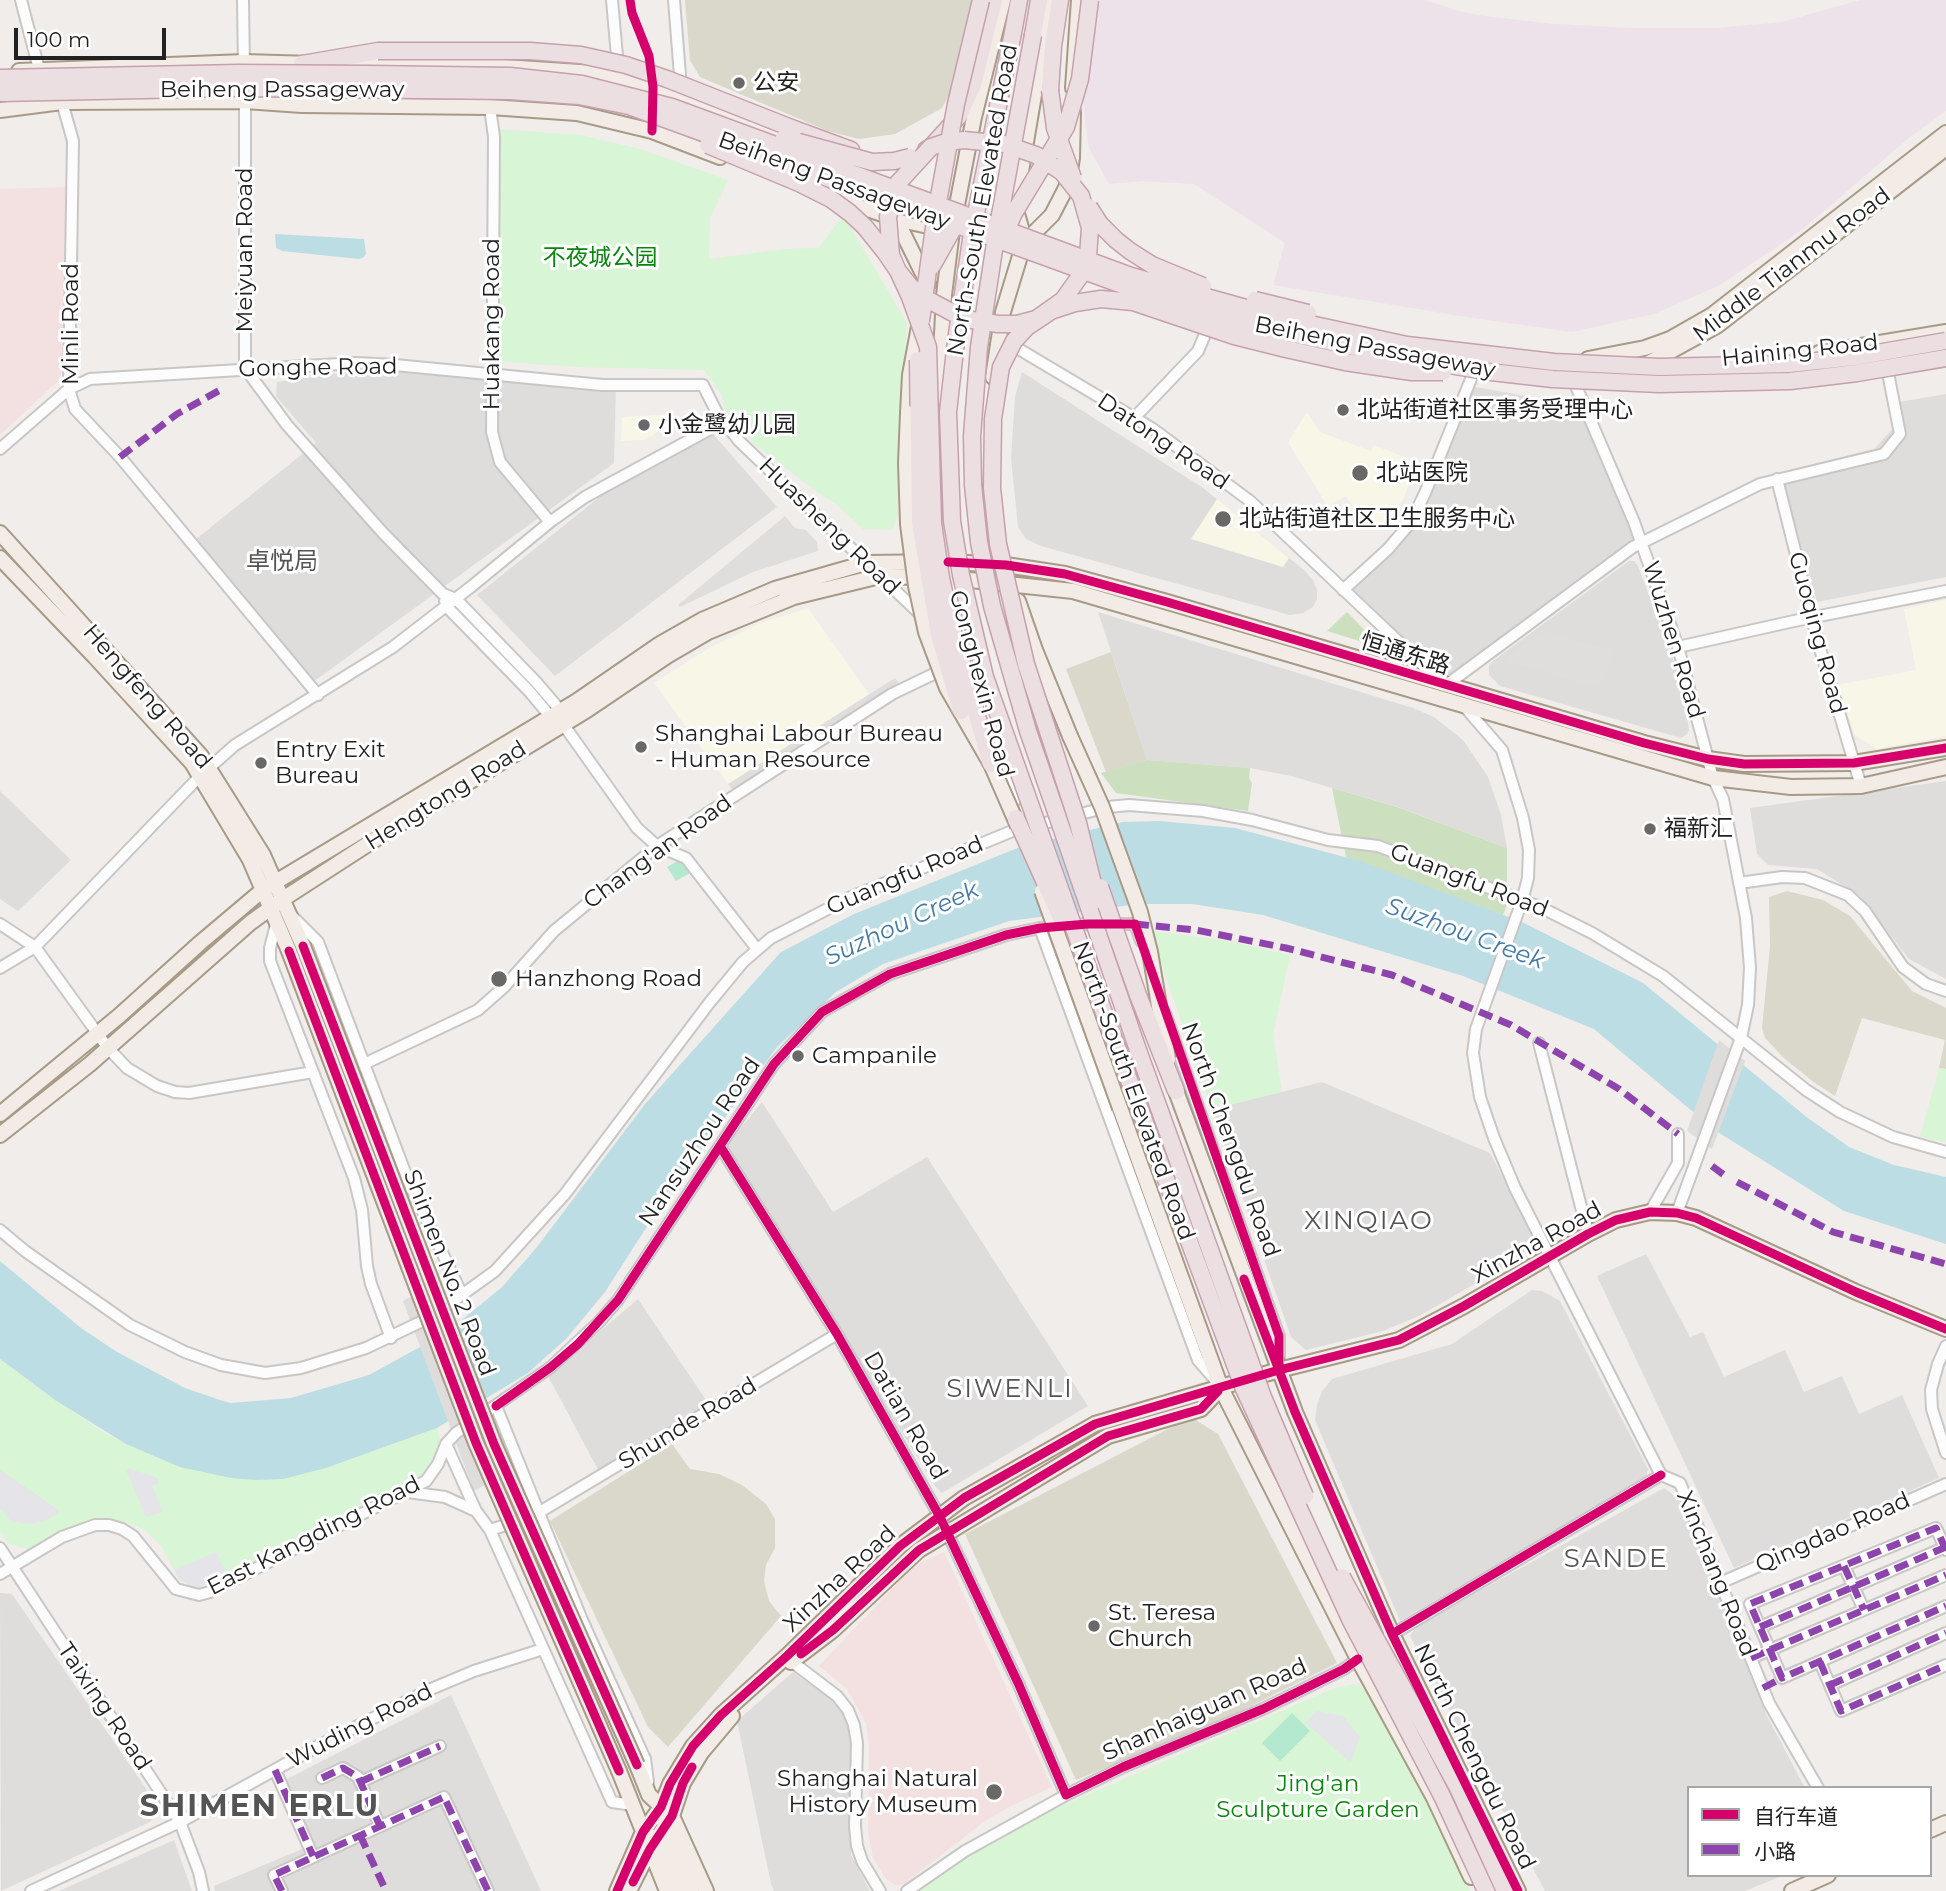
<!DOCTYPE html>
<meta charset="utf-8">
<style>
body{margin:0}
#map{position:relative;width:1946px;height:1891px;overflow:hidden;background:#f0edea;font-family:Montserrat,"Noto Sans SC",sans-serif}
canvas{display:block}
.legend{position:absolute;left:1687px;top:1786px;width:245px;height:91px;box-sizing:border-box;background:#fff;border:2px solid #a6a6a6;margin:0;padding:9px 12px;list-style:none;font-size:21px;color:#212121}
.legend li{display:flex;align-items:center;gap:14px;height:35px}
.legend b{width:35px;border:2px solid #a6a6a6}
.scale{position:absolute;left:14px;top:28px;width:152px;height:32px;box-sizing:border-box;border:4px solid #212121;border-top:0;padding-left:9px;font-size:21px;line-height:24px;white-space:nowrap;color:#212121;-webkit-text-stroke:5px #fff;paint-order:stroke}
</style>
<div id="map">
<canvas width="1946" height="1891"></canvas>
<ul class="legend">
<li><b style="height:9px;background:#d6006c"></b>自行车道</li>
<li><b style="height:9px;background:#8e44ad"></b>小路</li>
</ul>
<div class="scale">100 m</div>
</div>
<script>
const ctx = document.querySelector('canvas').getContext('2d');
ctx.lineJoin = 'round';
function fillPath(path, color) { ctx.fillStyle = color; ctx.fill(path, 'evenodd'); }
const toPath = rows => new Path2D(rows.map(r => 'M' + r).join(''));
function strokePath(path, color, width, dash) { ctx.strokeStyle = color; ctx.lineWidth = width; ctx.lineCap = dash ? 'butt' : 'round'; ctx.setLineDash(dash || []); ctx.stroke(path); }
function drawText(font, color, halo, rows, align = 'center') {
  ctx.font = font + ' Montserrat,"Noto Sans SC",sans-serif'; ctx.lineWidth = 6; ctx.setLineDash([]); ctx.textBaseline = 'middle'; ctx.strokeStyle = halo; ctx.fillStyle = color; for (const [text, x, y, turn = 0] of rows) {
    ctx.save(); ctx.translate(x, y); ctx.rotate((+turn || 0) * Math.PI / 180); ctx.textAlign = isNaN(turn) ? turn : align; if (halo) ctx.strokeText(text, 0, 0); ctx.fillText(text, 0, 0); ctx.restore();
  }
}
const residential = toPath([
 [395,365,616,386,614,463,309,685,191,543,316,443,276,396,277,382],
 [1022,372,1203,488,1304,570,1313,580,1317,590,1317,599,1313,607,1303,613,1290,615,1041,546,1026,539,1018,527,1011,458,1015,397],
 [1470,386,1548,400,1579,402,1634,539,1445,679,1350,590,1399,546,1417,522,1432,489],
 [1946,394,1946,577,1817,602,1780,473,1874,449,1898,423,1894,403],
 [714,435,777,507,555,676,477,595,607,491],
 [1629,561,1634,561,1638,566,1671,652,1689,711,1687,715,1689,730,1687,734,1681,738,1500,686,1489,675,1489,665,1494,660],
 [1098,612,1413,708,1434,717,1463,740,1488,777,1501,815,1507,848,1398,807,1291,776,1250,768,1147,760],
 [1946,781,1946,979,1909,959,1860,896,1817,869,1768,865,1757,854,1750,808],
 [0,791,71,860,18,911,0,899],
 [1322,1082,1490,1153,1532,1233,1531,1241,1521,1257,1419,1316,1383,1331,1306,1350,1291,1337,1212,1109],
 [762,1102,833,1212,927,1157,1088,1406,942,1493,934,1485,726,1145],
 [1646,1254,1690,1337,1703,1332,1724,1377,1785,1350,1804,1392,1842,1376,1859,1414,1902,1395,1939,1478,1734,1568,1597,1276],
 [1532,1290,1542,1291,1560,1301,1648,1469,1646,1478,1400,1621,1315,1420,1317,1405,1322,1391,1332,1379,1452,1344],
 [638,1299,712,1409,602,1477,548,1376],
 [1664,1488,1679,1499,1767,1716,1805,1788,1689,1788,1689,1875,1784,1875,1745,1891,1545,1891,1410,1636,1417,1626],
 [0,1593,12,1594,149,1793,156,1815,150,1822,1,1891],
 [793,1672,830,1698,845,1716,851,1736,849,1780,851,1855,870,1891,774,1891,771,1884,737,1721],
 [451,1695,541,1891,215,1891,214,1886,314,1844,285,1780],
 [174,1840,192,1891,59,1891]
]);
const commercial = toPath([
 [66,187,63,369,58,381,0,435,0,189],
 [944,1552,1052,1787,1011,1806,985,1821,904,1884,895,1885,885,1878,873,1857,868,1833,869,1745,866,1723,847,1689,819,1666,902,1578,920,1563]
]);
const industrial = toPath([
 [1076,0,1424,0,1462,12,1484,16,1554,24,1633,28,1716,28,1782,22,1860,0,1946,0,1946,111,1910,137,1803,229,1720,285,1654,314,1572,332,1466,317,1273,285,1285,243,1194,184,1143,181,1109,184,1089,148,1082,94]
]);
const education = toPath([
 [1307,412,1320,432,1371,451,1374,445,1417,462,1404,498,1390,518,1378,528,1366,511,1358,516,1346,496,1328,507,1288,442],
 [671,414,671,422,652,436,643,440,621,441,622,417],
 [1217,499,1289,558,1283,567,1191,539],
 [1946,600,1946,736,1876,749,1855,735,1837,685,1916,670,1904,609],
 [808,608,869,694,728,784,654,683,709,648,758,624]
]);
const construction = toPath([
 [685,0,973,0,949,95,942,108,895,134,859,139,828,131,700,77,690,60],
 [1111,652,1147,760,1106,772,1066,669],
 [1787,891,1823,900,1850,916,1912,991,1946,1008,1946,1069,1939,1068,1945,1040,1862,1018,1835,1096,1815,1083,1785,1059,1765,1038,1762,1028,1770,946,1769,897],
 [1191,1417,1218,1434,1337,1663,1239,1712,1076,1780,965,1534],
 [672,1444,690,1469,719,1474,742,1485,766,1504,775,1519,775,1548,766,1565,764,1581,769,1601,781,1616,668,1747,648,1727,550,1521]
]);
const forest = toPath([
 [1347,612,1377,643,1376,646,1327,631],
 [1147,760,1250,768,1249,778,1252,783,1248,811,1116,793,1101,773],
 [1332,788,1397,807,1507,848,1507,905,1503,915,1346,857]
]);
const park = toPath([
 [497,129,581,135,640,149,728,180,710,218,709,259,786,249,819,248,843,215,907,323,899,424,898,516,892,530,863,529,837,505,810,487,756,445,731,419,724,408,722,395,704,370,581,367,488,361],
 [1150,931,1223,940,1290,955,1273,1035,1282,1092,1212,1109],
 [1939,1068,1946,1069,1946,1142,1920,1137],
 [0,1359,35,1386,104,1433,180,1467,346,1461,437,1428,442,1445,435,1462,424,1477,233,1577,188,1585,178,1578,162,1547,145,1530,126,1522,100,1519,89,1521,37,1547,28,1549,8,1543,0,1532],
 [1357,1684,1374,1696,1470,1891,917,1891,974,1850,1024,1822,1335,1688]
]);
const pitch = toPath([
 [681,859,690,873,676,881,667,867],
 [1292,1713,1310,1731,1280,1761,1262,1743]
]);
const parking = toPath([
 [785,516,795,528,806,530,817,542,818,551,753,572,680,607,678,605],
 [1542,631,1613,651,1603,683,1597,681,1591,686,1505,660],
 [895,678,902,687,735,793,728,784]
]);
const plaza = toPath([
 [130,1469,156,1477,159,1483,152,1486,163,1512,146,1517,126,1470],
 [0,1470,60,1511,49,1519,31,1524,11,1521,0,1508],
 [216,1552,229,1578,200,1590,188,1585,178,1578,174,1570],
 [1316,1711,1343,1716,1360,1737,1350,1762,1306,1723]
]);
const water = toPath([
 [275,234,364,239,366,254,364,257,359,259,282,251,276,248],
 [1160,821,1235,828,1360,861,1522,922,1643,983,1808,1118,1849,1147,1894,1165,1946,1177,1946,1244,1844,1211,1716,1131,1594,1029,1463,976,1263,915,1192,904,1139,904,1009,921,883,964,836,992,777,1047,662,1203,605,1292,566,1339,528,1373,437,1428,326,1468,283,1479,256,1480,231,1478,180,1467,126,1444,55,1400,0,1359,0,1261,81,1328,117,1352,185,1388,220,1400,231,1403,291,1398,369,1375,420,1347,463,1319,502,1287,537,1247,645,1104,781,952,854,914,1020,847,1122,822]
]);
const pier = toPath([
 [1719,1040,1745,1061,1712,1149,1687,1131],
 [441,1280,513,1469,474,1491,403,1301]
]);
const minor = toPath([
 [21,0,39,69,43,74],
 [243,0,244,67],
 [612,0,618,67],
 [674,0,681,88],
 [245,94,245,368,287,425,383,533,443,594,456,599,537,683,560,710,562,716],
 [58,96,62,102,73,141,69,389,75,409,120,457,318,695],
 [490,107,494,137,492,432,500,462,550,522],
 [1007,342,1153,429,1250,501,1441,682],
 [1570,362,1576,386,1634,522,1678,647,1713,778,1723,799,1746,918,1750,968,1748,1005,1741,1038,1677,1213],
 [1135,417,1198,351,1210,322],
 [0,449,69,389,90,379,356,363,395,365,602,385,703,385,717,413,739,441,923,617],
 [1777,479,1818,642,1861,786],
 [950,572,969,657,1014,802],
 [1343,590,1388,549,1411,522,1425,493,1473,374],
 [445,601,447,607,529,691,550,716,563,724,637,828,657,846,686,858,757,949],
 [1678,647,1794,621,1946,591],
 [1445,686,1633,547,1760,484,1884,454,1900,434,1888,373],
 [1464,706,1502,750,1523,818,1529,850,1528,878,1522,901,1476,1029,1473,1053,1480,1097,1494,1138,1515,1188,1661,1475,1680,1483,1769,1703,1818,1788],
 [1739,883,1782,877,1805,878,1848,895,1865,911,1903,967,1926,984,1946,991],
 [293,917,318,942,408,1180,462,1295],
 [277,921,270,948,270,961,354,1178,362,1210,367,1266,371,1284,391,1338],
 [0,924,35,947,108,1048,127,1068,157,1086,175,1092,189,1093,313,1072],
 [1040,928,1198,1360,1216,1381],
 [0,968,35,947,200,776,235,745,393,647,472,586,550,522,585,497,723,422],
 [1165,1013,1279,1336,1279,1362],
 [1539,1043,1588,1234],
 [364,1064,478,1010,504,987,554,931,657,846,892,694,946,668],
 [720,1146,837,1334,940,1517,1019,1685,1066,1795],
 [1650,1212,1678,1163,1678,1134],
 [0,1230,25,1251,130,1325,185,1352,221,1365,265,1373,301,1368,366,1348,431,1317,495,1271,565,1194,710,1002,743,962,771,938,851,897,1010,832,1108,807,1129,805,1203,811,1252,820,1328,840,1378,846,1540,907,1592,933,1663,976,1806,1090,1840,1112,1893,1137,1946,1152],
 [1946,1346,1938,1364,1931,1390,1932,1409,1946,1453],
 [496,1406,582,1620,645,1759,648,1782],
 [446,1444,476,1511,490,1530,612,1802,633,1805],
 [408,1492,445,1497,476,1511],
 [533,1516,837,1334],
 [490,1530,518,1521],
 [0,1548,180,1822,199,1872,203,1891],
 [1946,1550,1936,1528,1750,1604,1782,1678,1946,1606],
 [1844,1566,1864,1610],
 [0,1574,62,1537,95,1525,109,1525,122,1529,133,1536,176,1589,199,1595,210,1592,426,1481,438,1464,446,1444,456,1433,551,1367,599,1322,618,1300,774,1064,822,1012,890,974,1006,935,1040,928,1088,924,1135,924,1141,941],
 [1720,1583,1946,1484],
 [1760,1627,1946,1547],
 [1386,1638,1661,1475],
 [787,1656,791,1661,837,1696,848,1710,854,1725,857,1743,855,1826,857,1846,862,1861,880,1891],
 [1751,1658,1946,1575],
 [1820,1662,1841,1711,1946,1665],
 [1830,1685,1946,1633],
 [275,1770,313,1856],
 [322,1778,343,1768,358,1777,380,1826],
 [360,1782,440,1746],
 [31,1891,180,1822,320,1745,431,1689,474,1671,543,1649],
 [282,1891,274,1875,444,1797,488,1891],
 [907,1891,965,1851,1066,1795,1123,1767,1263,1709,1344,1669,1362,1656]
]);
const major = toPath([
 [333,64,474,65,595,73,653,87,681,96,794,143],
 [19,71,244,62,313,64],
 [1073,88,1079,0],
 [0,110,62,102,245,101,302,105,490,107,577,113,652,131,720,157],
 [831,196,896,219,942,229],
 [896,219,928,284],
 [1021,244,1022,231,1015,207,1050,0],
 [1819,353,1946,332],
 [1588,359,1645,348,1670,339,1712,315,1946,133],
 [993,377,1003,312,1020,256,1032,235,1052,215,1068,184,1072,158,1073,112],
 [1598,379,1649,363,1718,325,1946,148],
 [908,413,910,375,920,321],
 [0,533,201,756,263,855,303,946],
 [0,558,95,657,192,763,250,860,289,951],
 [948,562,940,462,938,412,944,295,952,231,974,117,1003,0],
 [1018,601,1035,650,1070,736],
 [1176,1091,1295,1412,1392,1634,1518,1891],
 [1120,1108,1221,1388,1358,1659,1434,1798,1471,1877],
 [0,1114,119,1016,200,943,264,889,577,701,660,644,702,620,775,589,866,563,948,562,1006,565,1065,574,1167,602,1644,743,1708,759,1744,764,1854,763,1946,748],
 [0,1135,90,1064,250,923,283,899,385,833,587,710,667,656,708,632,794,597,880,576,951,578,1073,591,1713,778,1791,787,1861,786,1946,767],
 [791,1662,833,1630,919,1550,1108,1436,1201,1409,1220,1389],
 [637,1765,649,1795,672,1816,706,1891],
 [619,1771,667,1891],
 [664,1822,691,1891],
 [1930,1830,1946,1823],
 [650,1836,657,1841,678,1891],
 [617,1891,643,1832,661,1807,670,1784,693,1746,721,1715,787,1656,900,1546,964,1498,1095,1424,1279,1370,1399,1340,1464,1306,1588,1234,1616,1220,1650,1212,1677,1213,1696,1218,1856,1292,1946,1329],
 [629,1891,650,1849,672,1816,683,1783,701,1753,732,1716],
 [1792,1891,1828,1875]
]);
const highway = toPath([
 [1013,33,1019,0],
 [1033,35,1039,0],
 [302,64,378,51],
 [1050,90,1053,46,1060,0],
 [794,129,851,150],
 [926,150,931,147,958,117,973,85,994,0]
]);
const majorBridge = toPath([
 [908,413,906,463,908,524,916,586,926,632,947,688,991,764,1018,826],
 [1070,736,1102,807,1140,912,1150,952,1168,1059],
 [1042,891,1120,1108],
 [303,946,494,1444,637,1765],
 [289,951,476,1443,619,1771]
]);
const highwayBridge = toPath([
 [1013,33,972,233,956,341,948,412,952,521,961,575,985,677,1103,1010,1244,1389,1350,1619,1442,1796,1486,1891],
 [1033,35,996,237,979,347,972,436,973,485,979,542,992,606,1028,731,1138,1050,1263,1397,1305,1496],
 [378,51,530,51,581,55,626,65,667,79,794,129],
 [0,78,238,73,368,74,510,76,582,84,672,107,1131,276,1278,317,1407,345,1554,362,1659,367,1789,364,1854,357,1946,341],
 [1050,90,1055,128,1073,178],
 [0,93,238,88,510,91,579,96,629,106,1186,308,1269,329,1407,358,1491,372,1553,379,1659,384,1790,381,1857,373,1946,358],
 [784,138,872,162,894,161,910,157],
 [964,140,1004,144,1036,155,1062,172,1081,196,1090,228,1088,257,1083,272,1063,300,1036,319,1017,324,998,324,972,320,955,314,921,296,910,286,898,271,891,255,888,217,898,183,931,147,946,142,964,140],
 [708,145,799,183,831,199,850,213,865,227,885,252,898,271,910,297,928,347,933,523,941,578,953,632,991,764],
 [1089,207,1100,224,1116,240,1130,251,1152,265,1203,286],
 [1003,238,1014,213,1066,127,1080,79,1090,0],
 [932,266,959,218],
 [1255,300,1308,313],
 [921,321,936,213,956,104,981,0],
 [918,360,920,523,939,635,961,711],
 [1016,818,1061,918],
 [1100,887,1138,995,1176,1091],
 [1097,900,1078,823,1026,664,998,544,992,488,993,419,1001,367,1014,341,1027,327,1051,311,1075,303,1101,299,1133,302,1234,336,1286,349,1345,362,1412,372,1443,372],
 [1342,1577,1458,1788,1505,1891]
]);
const quiet = toPath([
 [120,457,177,414,222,389],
 [1135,924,1196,930,1286,948,1392,975,1511,1025,1619,1089,1678,1134],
 [1712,1166,1728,1178],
 [1737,1182,1833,1232,1946,1264],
 [1946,1550,1936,1528,1750,1604,1782,1678,1946,1606],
 [1844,1566,1864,1610],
 [1760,1627,1946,1547],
 [1751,1658,1946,1575],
 [1820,1662,1841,1711,1946,1665],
 [1830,1685,1946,1633],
 [1763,1688,1782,1678],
 [275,1770,313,1856],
 [322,1778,343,1768,358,1777,380,1826],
 [360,1782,440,1746],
 [360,1835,386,1891],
 [282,1891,274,1875,444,1797,488,1891]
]);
const cycleway = toPath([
 [630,0,632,13,649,56,653,87,652,131],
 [948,562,1006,565,1065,574,1167,602,1644,743,1708,759,1744,764,1854,763,1946,748],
 [303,946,494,1444,637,1765],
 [289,951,476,1443,619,1771],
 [720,1146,837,1334,940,1517,1019,1685,1066,1795,1123,1767,1263,1709,1344,1669,1358,1659],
 [1244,1279,1295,1412,1392,1634,1518,1891],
 [496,1406,551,1367,578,1344,618,1300,774,1064,822,1012,890,974,1006,935,1040,928,1088,924,1135,924,1279,1336,1279,1370],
 [1392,1634,1661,1475],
 [801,1654,833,1630,919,1550,1108,1436,1201,1409,1218,1391],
 [633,1882,650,1849,672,1816,683,1783,692,1767],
 [617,1891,643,1832,661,1807,670,1784,693,1746,721,1715,787,1656,900,1546,964,1498,1095,1424,1279,1370,1399,1340,1464,1306,1588,1234,1616,1220,1650,1212,1677,1213,1696,1218,1856,1292,1946,1329]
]);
const markers = [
 [739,83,7,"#696867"],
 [1343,410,7,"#696867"],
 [644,425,7,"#696867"],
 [1360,473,9,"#696867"],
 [1223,519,9,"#696867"],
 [641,747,7,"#696867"],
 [261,763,7,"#696867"],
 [1650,829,7,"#696867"],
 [499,979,9,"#696867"],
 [798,1056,7,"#696867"],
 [1094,1626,7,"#696867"],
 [994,1792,9,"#696867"]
];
const poiNames = [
 ["公安",753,83],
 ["北站街道社区事务受理中心",1357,410],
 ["小金鹭幼儿园",658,425],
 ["北站医院",1376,473],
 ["北站街道社区卫生服务中心",1239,519],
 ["Shanghai Labour Bureau",655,734],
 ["- Human Resource",655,760],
 ["Entry Exit",275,750],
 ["Bureau",275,776],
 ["福新汇",1664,829],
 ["Hanzhong Road",515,979],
 ["Campanile",812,1056],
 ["St. Teresa",1108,1613],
 ["Church",1108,1639],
 ["Shanghai Natural",978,1779,"right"],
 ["History Museum",978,1805,"right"]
];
const streetNames = [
 ["Beiheng Passageway",282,90],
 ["Beiheng Passageway",834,181,20],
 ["North-South Elevated Road",983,200,-80],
 ["Meiyuan Road",245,250,-90],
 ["Middle Tianmu Road",1792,265,-37],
 ["Minli Road",71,324,-90],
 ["Huakang Road",492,324,-90],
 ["Beiheng Passageway",1375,348,11],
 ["Haining Road",1800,351,-6],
 ["Gonghe Road",318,368,-1],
 ["Datong Road",1163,442,34],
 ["Huasheng Road",829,527,44],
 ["Guoqing Road",1817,633,75],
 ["Wuzhen Road",1673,640,73],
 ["恒通东路",1405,654,17],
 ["Gonghexin Road",981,684,75],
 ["Hengfeng Road",147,697,49],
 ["Hengtong Road",446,796,-32],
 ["Chang'an Road",658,852,-36],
 ["Guangfu Road",905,876,-23],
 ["Guangfu Road",1469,881,21],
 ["North-South Elevated Road",1133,1091,70],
 ["North Chengdu Road",1230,1140,70],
 ["Nansuzhou Road",700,1142,-56],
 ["Xinzha Road",1537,1243,-29],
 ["Shimen No. 2 Road",449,1273,69],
 ["Datian Road",905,1416,60],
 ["Shunde Road",688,1424,-31],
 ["Qingdao Road",1833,1533,-24],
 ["East Kangding Road",314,1536,-27],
 ["Xinchang Road",1716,1574,68],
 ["Xinzha Road",840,1579,-43],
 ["Taixing Road",104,1707,56],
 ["Shanhaiguan Road",1205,1710,-24],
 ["Wuding Road",360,1726,-27],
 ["North Chengdu Road",1474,1757,64]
];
const parkNames = [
 ["不夜城公园",600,258],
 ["Jing'an",1318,1784],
 ["Sculpture Garden",1318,1810]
];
const neighbourhoodNames = [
 ["卓悦局",282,562]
];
const waterNames = [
 ["Suzhou Creek",902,924,-25],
 ["Suzhou Creek",1465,934,20]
];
const quarterNames = [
 ["XINQIAO",1369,1221],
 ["SIWENLI",1010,1389],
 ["SANDE",1616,1559]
];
const districtNames = [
 ["SHIMEN ERLU",260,1807]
];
fillPath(residential, '#dfdddb');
fillPath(commercial, '#f2e1e0');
fillPath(industrial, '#ede2e9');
fillPath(education, '#f8f6e7');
fillPath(construction, '#d9d8cb');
fillPath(forest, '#ccdfbf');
fillPath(park, '#d8f5d6');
fillPath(pitch, '#b4e8cf');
fillPath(parking, '#e0dedd');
fillPath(plaza, '#e5e4e9');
fillPath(water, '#bddde4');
fillPath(pier, '#dedddc');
strokePath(minor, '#c8c7c6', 14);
strokePath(major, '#a79a86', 18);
strokePath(highway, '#c6a0ad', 19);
strokePath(minor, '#fdfcfc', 10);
strokePath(major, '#f3ece6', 14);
strokePath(highway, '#ecdfe2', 16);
strokePath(majorBridge, '#a79a86', 18, []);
strokePath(highwayBridge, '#c6a0ad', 19, []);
strokePath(majorBridge, '#f3ece6', 14);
strokePath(highwayBridge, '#ecdfe2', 16);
strokePath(quiet, '#8e44ad', 7, [14, 7]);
strokePath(cycleway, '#d6006c', 9);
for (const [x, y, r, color] of markers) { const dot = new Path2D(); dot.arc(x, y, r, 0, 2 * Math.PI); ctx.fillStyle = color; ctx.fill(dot); strokePath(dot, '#fff', 2.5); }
drawText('23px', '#212121', '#fff', poiNames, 'left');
drawText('23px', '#212121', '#fff', streetNames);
drawText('23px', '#07870b', '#fff', parkNames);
drawText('24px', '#545454', '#fff', neighbourhoodNames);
drawText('italic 24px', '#4279a6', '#fff', waterNames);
ctx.letterSpacing = '2px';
drawText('26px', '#545454', '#fff', quarterNames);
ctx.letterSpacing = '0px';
ctx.letterSpacing = '2px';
drawText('bold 30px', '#545454', '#fff', districtNames);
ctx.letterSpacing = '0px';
</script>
